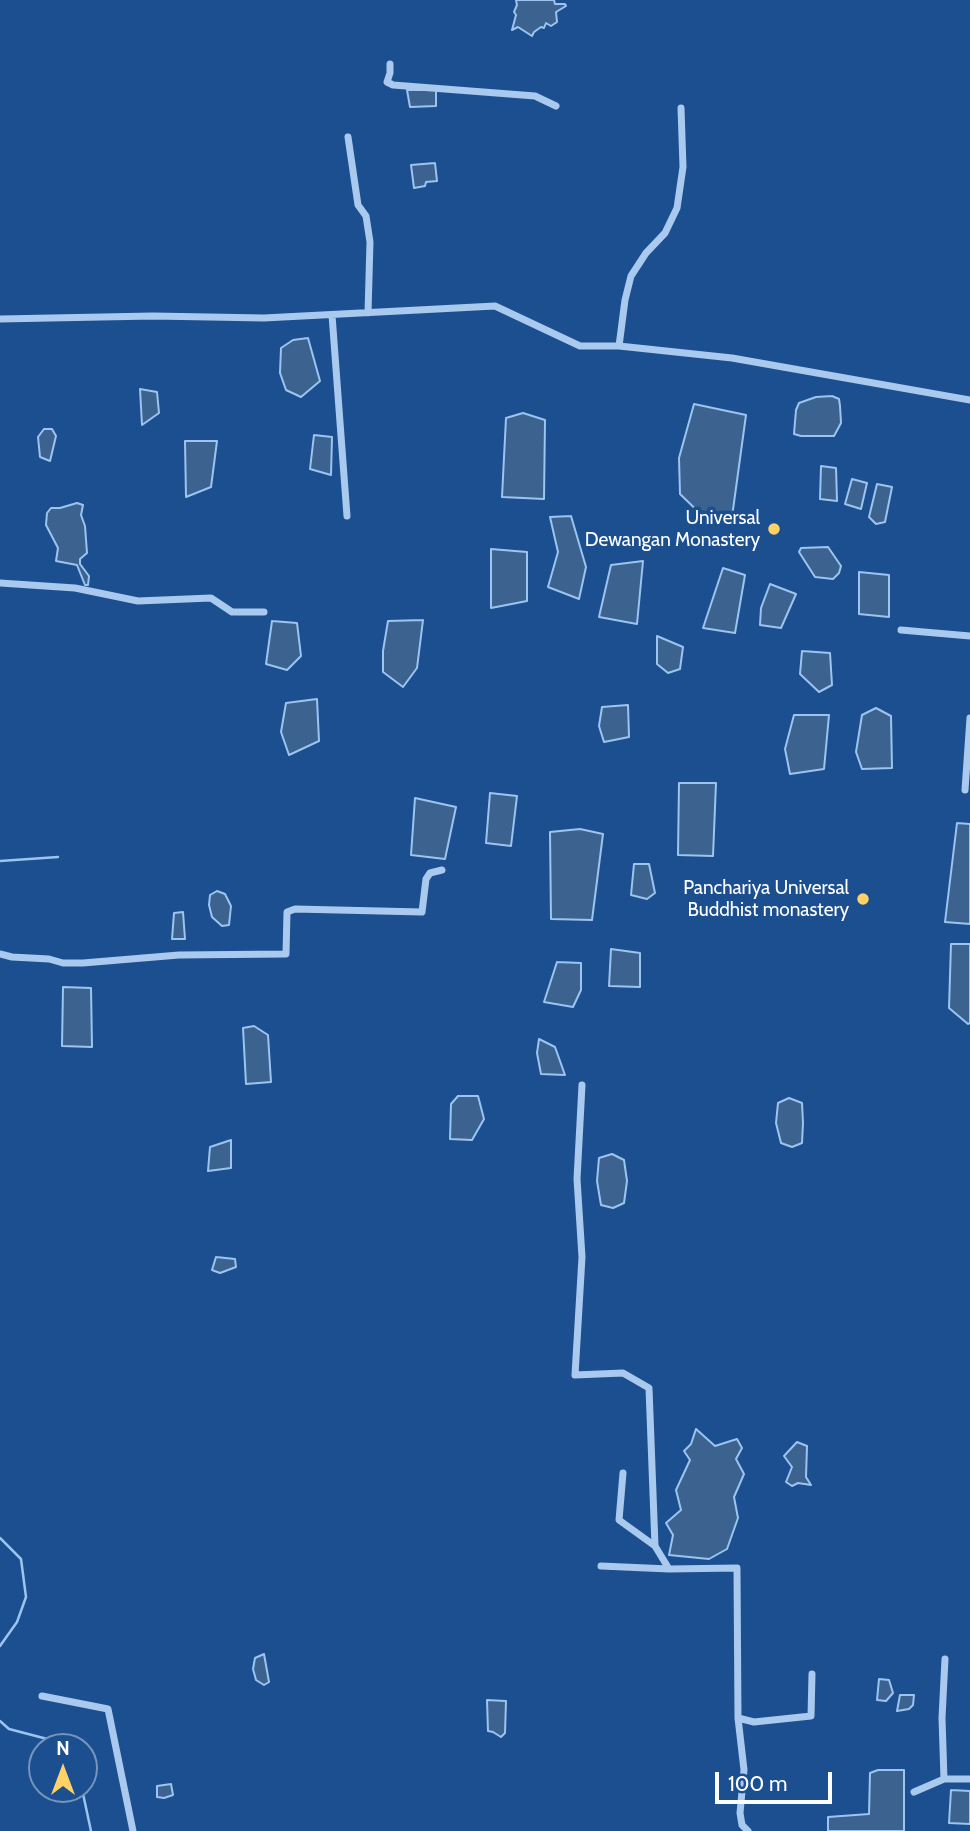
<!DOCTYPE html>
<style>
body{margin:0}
#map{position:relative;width:970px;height:1831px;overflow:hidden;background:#1b4f8f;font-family:Cabin,sans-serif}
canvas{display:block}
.north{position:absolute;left:28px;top:1733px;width:70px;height:70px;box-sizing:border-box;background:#1b4f8f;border:2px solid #7695bc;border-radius:50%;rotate:0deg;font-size:19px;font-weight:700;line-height:28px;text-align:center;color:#fff}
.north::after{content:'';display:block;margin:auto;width:24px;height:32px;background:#ffd166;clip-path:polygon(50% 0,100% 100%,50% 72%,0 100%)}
.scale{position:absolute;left:715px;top:1772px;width:117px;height:32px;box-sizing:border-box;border:4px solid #fff;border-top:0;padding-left:9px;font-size:21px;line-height:24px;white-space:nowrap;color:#fff;-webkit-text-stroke:5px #1b4f8f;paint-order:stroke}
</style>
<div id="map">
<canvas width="970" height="1831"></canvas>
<div class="north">N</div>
<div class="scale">100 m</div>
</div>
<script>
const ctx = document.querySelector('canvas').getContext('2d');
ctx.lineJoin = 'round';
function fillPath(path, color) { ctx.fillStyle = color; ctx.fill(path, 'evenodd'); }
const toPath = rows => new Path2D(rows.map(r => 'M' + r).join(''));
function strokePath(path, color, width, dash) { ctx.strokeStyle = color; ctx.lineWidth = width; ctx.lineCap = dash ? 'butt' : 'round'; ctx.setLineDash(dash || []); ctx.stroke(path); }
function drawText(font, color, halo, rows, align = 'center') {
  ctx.font = font + ' Cabin,sans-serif'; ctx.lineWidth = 7; ctx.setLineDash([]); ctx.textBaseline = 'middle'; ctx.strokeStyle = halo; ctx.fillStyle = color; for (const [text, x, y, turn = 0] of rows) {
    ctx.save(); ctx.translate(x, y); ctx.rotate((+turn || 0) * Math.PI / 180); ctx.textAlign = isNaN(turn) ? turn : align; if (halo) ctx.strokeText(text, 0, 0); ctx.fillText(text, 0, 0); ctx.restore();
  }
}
const water = toPath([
 [516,0,554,0,555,4,565,4,566,6,556,12,557,22,551,26,546,23,544,28,541,27,534,32,532,36,518,27,512,30,516,15,514,12,517,5,516,0],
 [407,90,436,90,436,106,410,107,407,90],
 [435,163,437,181,426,182,425,186,414,188,411,165,435,163],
 [308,338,320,381,301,397,286,390,280,373,281,348,293,340,308,338],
 [140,389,157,392,159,413,142,425,140,389],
 [832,396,839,399,840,406,841,423,834,436,801,436,794,434,796,410,799,403,816,397,832,396],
 [694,404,746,415,732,517,711,524,680,494,679,458,694,404],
 [523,413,545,420,544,499,502,497,506,418,523,413],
 [44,429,52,429,56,436,50,461,40,457,38,437,44,429],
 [314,435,332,437,331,475,310,469,314,435],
 [185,441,217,441,211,487,186,497,185,441],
 [821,466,836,468,837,501,820,499,821,466],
 [852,479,867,483,861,509,845,504,852,479],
 [877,484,892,487,885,522,876,524,869,517,877,484],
 [77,503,83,505,81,515,85,526,87,553,80,559,80,564,89,576,88,585,85,585,77,565,56,561,58,548,46,525,47,513,51,508,60,508,77,503],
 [571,516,586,567,579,599,548,587,558,552,550,517,571,516],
 [828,547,841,566,839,573,833,579,815,577,799,552,801,548,828,547],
 [491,549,527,552,527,601,491,608,491,549],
 [643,561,637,624,599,617,611,565,643,561],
 [723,568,745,575,735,633,703,628,723,568],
 [859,572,889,575,889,617,859,614,859,572],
 [770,584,796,594,781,628,760,625,761,608,770,584],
 [423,620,417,668,403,687,383,672,383,651,388,621,423,620],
 [272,621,297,623,301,656,287,670,266,664,272,621],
 [657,636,683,647,680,669,668,673,657,664,657,636],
 [802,651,830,653,832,685,819,692,800,674,802,651],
 [317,699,319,741,289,755,281,732,286,703,317,699],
 [628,705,629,737,604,742,599,726,602,707,628,705],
 [876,708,891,716,892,768,862,769,856,752,862,715,876,708],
 [794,715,829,715,824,769,790,774,785,749,794,715],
 [679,783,716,783,713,856,678,855,679,783],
 [490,793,517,796,511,846,486,843,490,793],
 [415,798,456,807,445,859,411,855,415,798],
 [957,823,970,824,970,924,945,922,957,823],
 [580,829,603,834,592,920,551,919,550,832,580,829],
 [634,864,649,864,655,893,647,899,631,895,634,864],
 [217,891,225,894,231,906,229,925,222,926,212,917,209,905,210,895,217,891],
 [183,912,185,939,172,939,174,913,183,912],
 [951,944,970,944,970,1023,968,1024,949,1008,951,944],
 [611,949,640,953,640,987,609,986,611,949],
 [557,962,581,963,581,990,573,1007,544,1002,557,962],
 [63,987,91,988,92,1047,62,1046,63,987],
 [254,1026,268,1035,271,1082,246,1084,243,1028,254,1026],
 [539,1039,555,1047,565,1075,541,1074,537,1053,539,1039],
 [458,1096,478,1096,484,1119,472,1140,450,1139,451,1104,458,1096],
 [789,1098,802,1103,803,1123,802,1143,792,1147,781,1143,776,1123,778,1103,789,1098],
 [231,1140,231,1168,208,1171,210,1147,231,1140],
 [612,1154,624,1160,627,1181,624,1203,613,1208,601,1205,597,1181,599,1158,612,1154],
 [216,1257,235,1259,236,1267,220,1273,212,1270,216,1257],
 [696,1429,715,1446,737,1439,742,1448,736,1459,744,1474,734,1497,738,1518,727,1549,709,1559,669,1555,673,1535,666,1523,681,1510,676,1490,690,1460,684,1451,691,1444,696,1429],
 [797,1442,807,1446,806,1477,811,1485,798,1483,792,1486,786,1482,792,1467,784,1456,797,1442],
 [264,1654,269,1682,264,1685,256,1680,253,1669,255,1658,264,1654],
 [879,1679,889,1680,893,1693,886,1701,877,1700,879,1679],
 [900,1695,914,1695,913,1705,909,1709,897,1711,900,1695],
 [487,1700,506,1701,505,1733,501,1737,493,1732,488,1731,487,1700],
 [878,1770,904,1770,904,1831,828,1831,828,1817,869,1814,870,1773,878,1770],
 [171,1784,173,1795,164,1798,157,1797,157,1786,171,1784],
 [951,1790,970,1791,970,1824,949,1823,951,1790]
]);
const stream = toPath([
 [0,861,58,857],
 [0,1538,21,1559,26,1597,17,1622,0,1646],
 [0,1721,9,1729,78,1747],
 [82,1789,91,1831]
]);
const minor = toPath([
 [390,64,390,73,387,82,393,85,535,96,556,106],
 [348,137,358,205,366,216,370,242,368,313],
 [332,315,347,516],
 [0,319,153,316,264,318,495,306,580,346,619,346,732,358,970,400],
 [619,346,625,300,631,276,646,253,665,233,677,208,683,167,681,108],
 [0,583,75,588,138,601,211,598,232,612,264,612],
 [901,630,970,636],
 [965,790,970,718],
 [0,954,12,957,49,959,63,963,83,963,179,955,286,954,287,912,295,909,422,912,426,879,430,873,442,870],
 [582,1085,577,1179,582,1257,575,1375,623,1373,649,1388,655,1546,669,1569,737,1568,738,1718,744,1770,740,1813,742,1825,748,1831],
 [623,1473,619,1520,655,1546],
 [601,1566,669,1569],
 [42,1696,108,1709,133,1831],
 [738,1718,754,1722,811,1716,812,1674],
 [944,1779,942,1718,945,1659],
 [914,1792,944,1779,970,1779]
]);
const markers = [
 [774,529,7,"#ffd166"],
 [863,899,7,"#ffd166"]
];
const poiNames = [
 ["Universal",760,518],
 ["Dewangan Monastery",760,540],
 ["Panchariya Universal",849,888],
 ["Buddhist monastery",849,910]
];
fillPath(water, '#3c6290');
strokePath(water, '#9cc4f0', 2);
strokePath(stream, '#9cc4f0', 2.5);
strokePath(minor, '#a9c9ee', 7);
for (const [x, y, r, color] of markers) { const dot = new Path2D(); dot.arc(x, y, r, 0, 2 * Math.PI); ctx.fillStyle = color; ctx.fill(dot); strokePath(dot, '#1b4f8f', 2.5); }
drawText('19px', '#fff', '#1b4f8f', poiNames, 'right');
</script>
